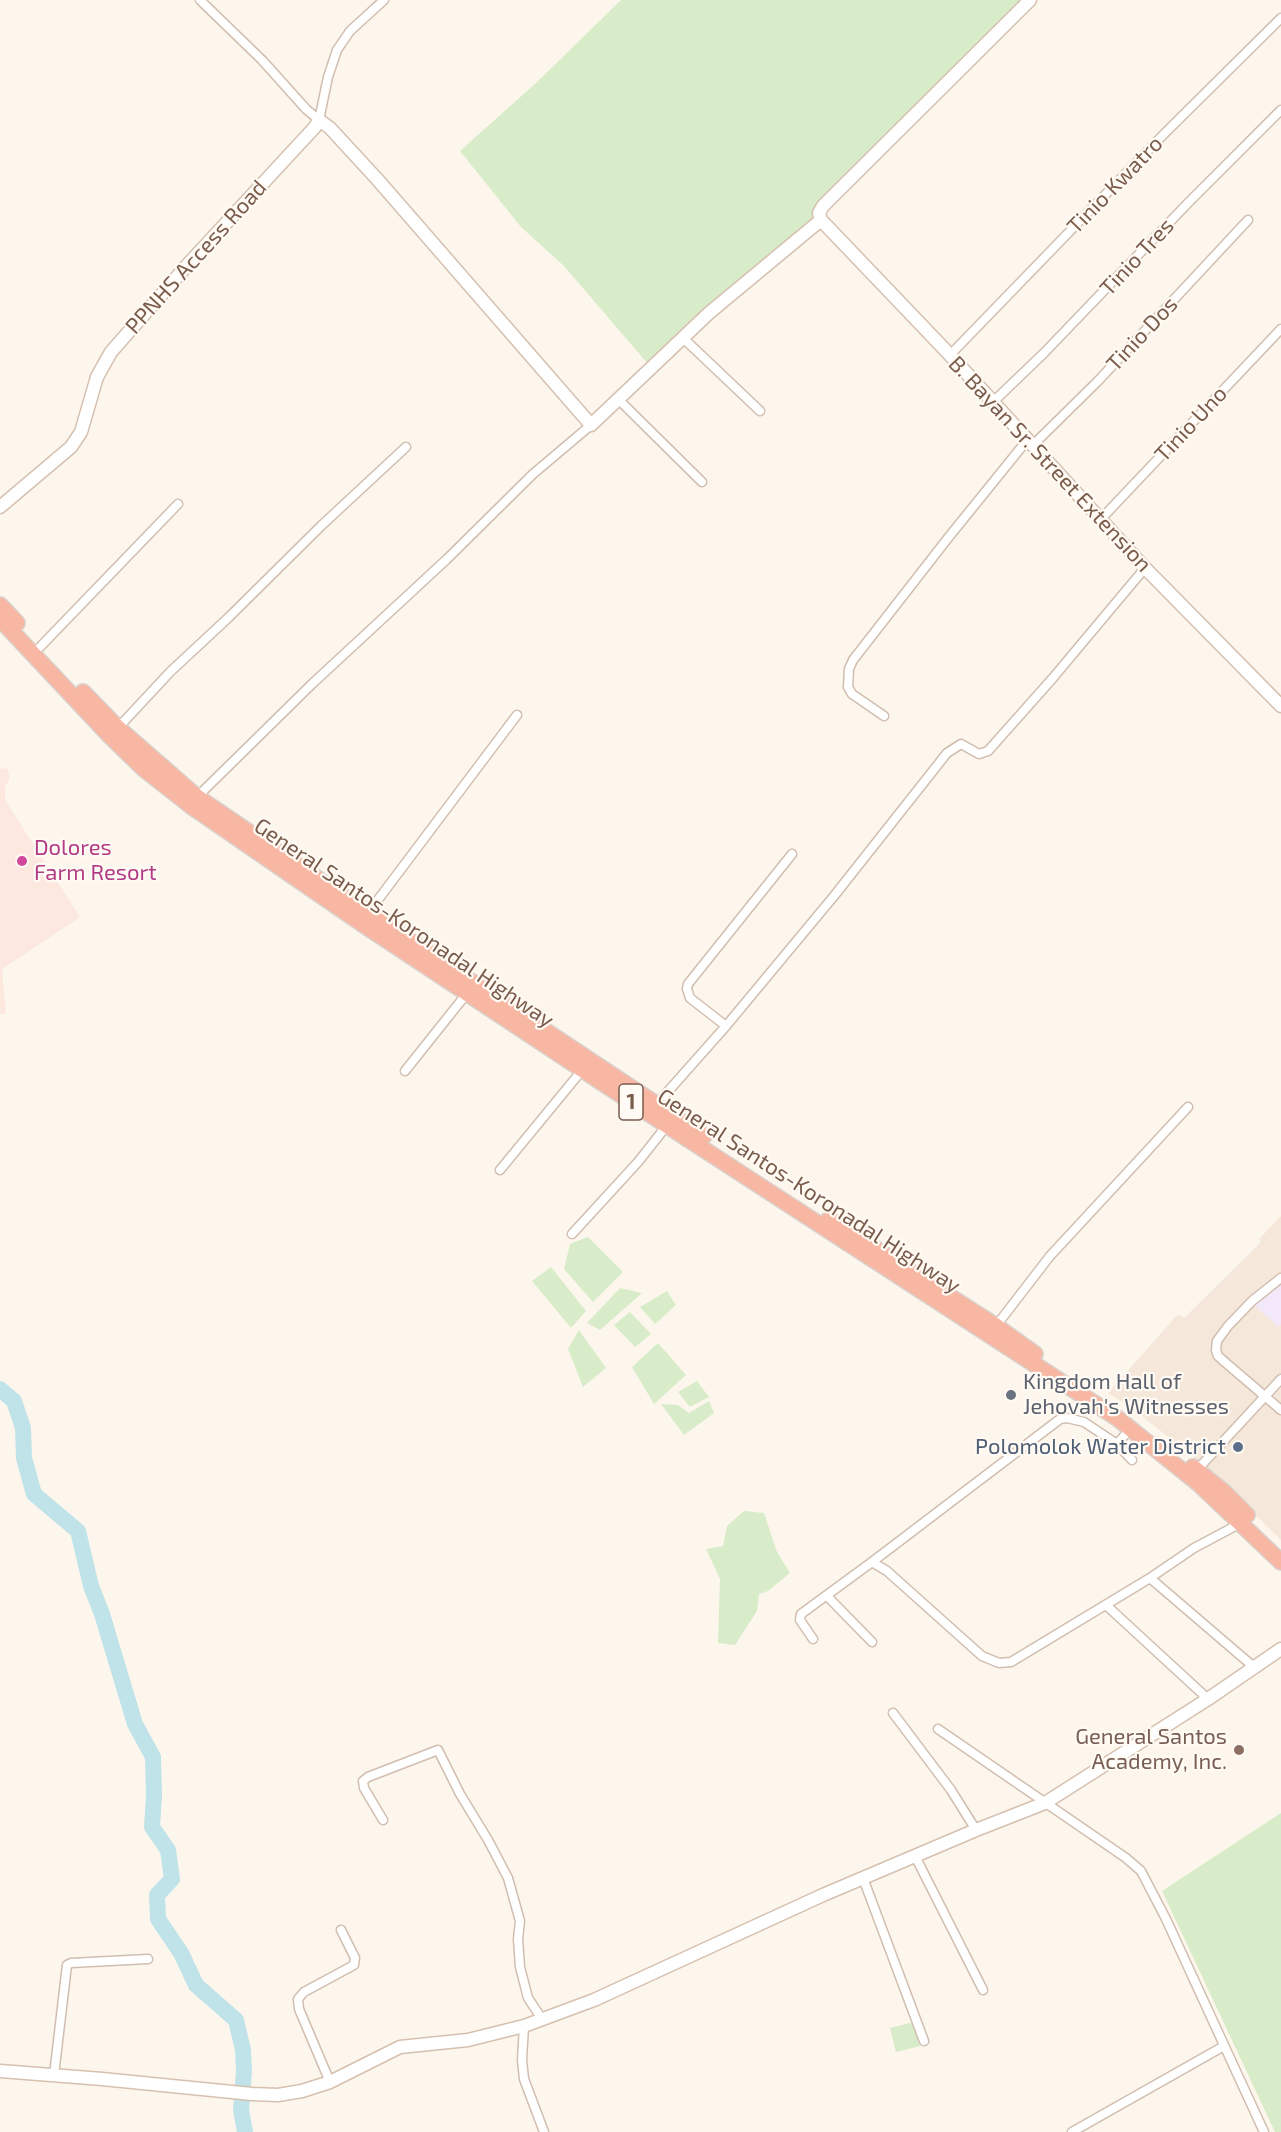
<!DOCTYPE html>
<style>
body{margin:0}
canvas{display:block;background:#fdf6ec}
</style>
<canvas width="1281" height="2132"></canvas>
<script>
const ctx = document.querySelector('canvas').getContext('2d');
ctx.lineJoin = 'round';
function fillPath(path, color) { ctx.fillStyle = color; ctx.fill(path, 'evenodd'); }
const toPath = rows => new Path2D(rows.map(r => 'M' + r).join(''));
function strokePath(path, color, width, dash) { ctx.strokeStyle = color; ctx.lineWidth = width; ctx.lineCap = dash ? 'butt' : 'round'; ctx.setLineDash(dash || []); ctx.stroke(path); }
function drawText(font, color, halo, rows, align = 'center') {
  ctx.font = font + ' "Exo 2",sans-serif'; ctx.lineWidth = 4.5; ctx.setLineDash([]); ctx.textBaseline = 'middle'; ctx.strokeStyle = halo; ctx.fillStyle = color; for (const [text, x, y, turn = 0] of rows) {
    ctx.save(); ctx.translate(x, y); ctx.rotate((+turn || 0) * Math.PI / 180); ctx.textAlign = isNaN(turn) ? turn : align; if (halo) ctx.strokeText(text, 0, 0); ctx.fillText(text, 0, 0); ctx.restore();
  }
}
const residential = toPath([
 [1281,1216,1281,1540,1209,1469,1129,1406,1108,1393,1178,1314,1184,1318,1261,1242,1259,1239]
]);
const commercial = toPath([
 [7,768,10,778,5,787,5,800,80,917,2,969,6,1014,0,1014,0,769]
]);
const education = toPath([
 [1281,1278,1281,1324,1278,1327,1252,1303]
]);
const green = toPath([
 [621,0,1021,0,815,206,813,219,648,364,564,266,521,227,460,151,536,83],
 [588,1237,623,1272,593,1302,564,1269,570,1244],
 [551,1267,586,1311,571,1328,532,1281],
 [620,1288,642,1293,600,1330,587,1323],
 [667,1291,676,1305,655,1324,640,1307],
 [630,1312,651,1334,635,1347,614,1325],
 [579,1330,606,1368,583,1387,568,1349],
 [658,1343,686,1375,654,1404,632,1367],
 [697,1381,709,1397,690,1407,678,1392],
 [709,1401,714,1413,684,1435,661,1404,678,1405,689,1413],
 [744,1511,764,1513,777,1552,790,1573,768,1591,759,1594,757,1611,735,1645,718,1643,720,1579,706,1549,723,1546,727,1526],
 [1281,1813,1281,2132,1275,2132,1162,1891],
 [914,2022,920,2046,896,2052,890,2028]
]);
const river = toPath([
 [0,1389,14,1401,23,1428,24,1458,34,1494,78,1531,91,1586,102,1614,135,1724,153,1757,154,1795,152,1827,168,1850,172,1879,157,1895,158,1919,181,1953,196,1985,236,2020,243,2050,244,2071,241,2110,245,2132]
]);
const street = toPath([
 [200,0,262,60,306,109,319,120,328,77,337,50,350,31,384,0],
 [682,337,760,411],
 [950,355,1163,135,1281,18],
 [618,399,702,482],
 [993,402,1044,353,1188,203,1281,110],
 [1033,445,1098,381,1248,220],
 [1101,519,1281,329],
 [40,647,178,504],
 [884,716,852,694,848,687,849,669,853,660,948,538,1028,439],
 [117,729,170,672,228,618,322,525,406,447],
 [197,797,313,683,447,559,533,474,591,425],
 [368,913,517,715],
 [726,1026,690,998,687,989,688,984,792,854],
 [405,1071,468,992],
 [655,1106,726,1026,834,896,947,753,961,744,979,754,988,751,1052,679,1145,568],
 [500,1170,583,1069],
 [572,1234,638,1162,668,1124],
 [1281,1278,1252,1301,1228,1326,1217,1341,1216,1350,1218,1356,1226,1363,1281,1410],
 [996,1326,1050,1256,1188,1107],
 [1117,1444,1132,1460],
 [1195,1472,1281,1379],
 [1241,1523,1194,1548,1150,1578,1255,1668],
 [872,1562,1060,1419,1067,1418,1084,1422,1117,1444,1130,1429],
 [827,1596,872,1642],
 [1106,1605,1208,1699],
 [813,1639,800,1620,801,1614,872,1562,887,1571,982,1656,999,1663,1011,1662,1150,1578],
 [893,1713,951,1790,976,1830],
 [938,1729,1126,1858,1141,1871,1166,1919,1264,2132],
 [383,1820,364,1788,363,1781,368,1777,438,1750,460,1794,488,1840,508,1878,520,1921,518,1939,520,1967,528,1998,542,2019],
 [915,1856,983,1990],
 [863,1878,924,2041],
 [524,2026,522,2060,524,2079,544,2132],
 [54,2075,67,1965,71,1963,148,1959],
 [330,2082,299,2009,298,1999,304,1992,354,1965,355,1958,341,1930],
 [1072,2132,1224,2046]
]);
const secondary = toPath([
 [821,220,950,355,1145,568,1281,706],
 [821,220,819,213,823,206,1030,0],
 [0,507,71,447,81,432,97,377,111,352,191,261,315,127,319,120,330,128,377,179,591,425,709,313,821,220],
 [0,2071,102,2079,252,2094,278,2095,302,2091,330,2082,400,2047,468,2040,524,2026,594,2000,823,1895,976,1830,1045,1803,1208,1699,1281,1649]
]);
const highway = toPath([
 [0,605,17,623],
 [0,619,110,736,144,769,191,806,364,925,651,1115,1117,1418,1199,1484,1281,1562],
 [83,692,118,728,197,797,368,913,704,1136],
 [829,1219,996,1326,1035,1354],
 [1193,1467,1223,1491,1247,1515]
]);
const markers = [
 [22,861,6,"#d1479c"],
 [1011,1395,6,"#6b7280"],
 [1238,1447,6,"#5c6f8a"],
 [1239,1750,6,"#8d6e63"]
];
const shields = [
 [631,1102,24]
];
const shieldNames = [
 ["1",631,1102]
];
const streetNames = [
 ["Tinio Kwatro",1115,185,-46],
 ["PPNHS Access Road",196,257,-48],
 ["Tinio Tres",1137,257,-47],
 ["Tinio Dos",1142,334,-47],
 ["Tinio Uno",1191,424,-47],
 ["B. Bayan Sr. Street Extension",1050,464,47],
 ["General Santos-Koronadal Highway",404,923,34],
 ["General Santos-Koronadal Highway",809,1191,33]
];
const hotelNames = [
 ["Dolores",34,848],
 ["Farm Resort",34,873]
];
const worshipNames = [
 ["Kingdom Hall of",1023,1382],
 ["Jehovah's Witnesses",1023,1407]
];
const serviceNames = [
 ["Polomolok Water District",1226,1447]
];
const educationNames = [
 ["General Santos",1227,1737],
 ["Academy, Inc.",1227,1762]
];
fillPath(residential, '#f5e8da');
fillPath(commercial, '#fde8e0');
fillPath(education, '#f3e8fa');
fillPath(green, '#d8ecc9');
strokePath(river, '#bfe3e8', 16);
strokePath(street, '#d1beb0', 11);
strokePath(secondary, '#d6c0b0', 15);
strokePath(highway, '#dad1cd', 18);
strokePath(street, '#fff', 8);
strokePath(secondary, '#fff', 12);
strokePath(highway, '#f7b7a3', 15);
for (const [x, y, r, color] of markers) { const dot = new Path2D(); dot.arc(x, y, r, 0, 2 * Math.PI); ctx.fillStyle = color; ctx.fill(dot); strokePath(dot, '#fffaf3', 2); }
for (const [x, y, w] of shields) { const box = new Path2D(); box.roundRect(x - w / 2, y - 18, w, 36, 4.5); ctx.fillStyle = '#fffaf3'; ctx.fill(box); strokePath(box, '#7a5c4d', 1.5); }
drawText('bold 21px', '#7a5c4d', null, shieldNames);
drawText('22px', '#7a5c4d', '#fffaf3', streetNames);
drawText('22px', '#b23c85', '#fffaf3', hotelNames, 'left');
drawText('22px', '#5b616d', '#fffaf3', worshipNames, 'left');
drawText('22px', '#4e5e75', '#fffaf3', serviceNames, 'right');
drawText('22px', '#785e54', '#fffaf3', educationNames, 'right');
</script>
